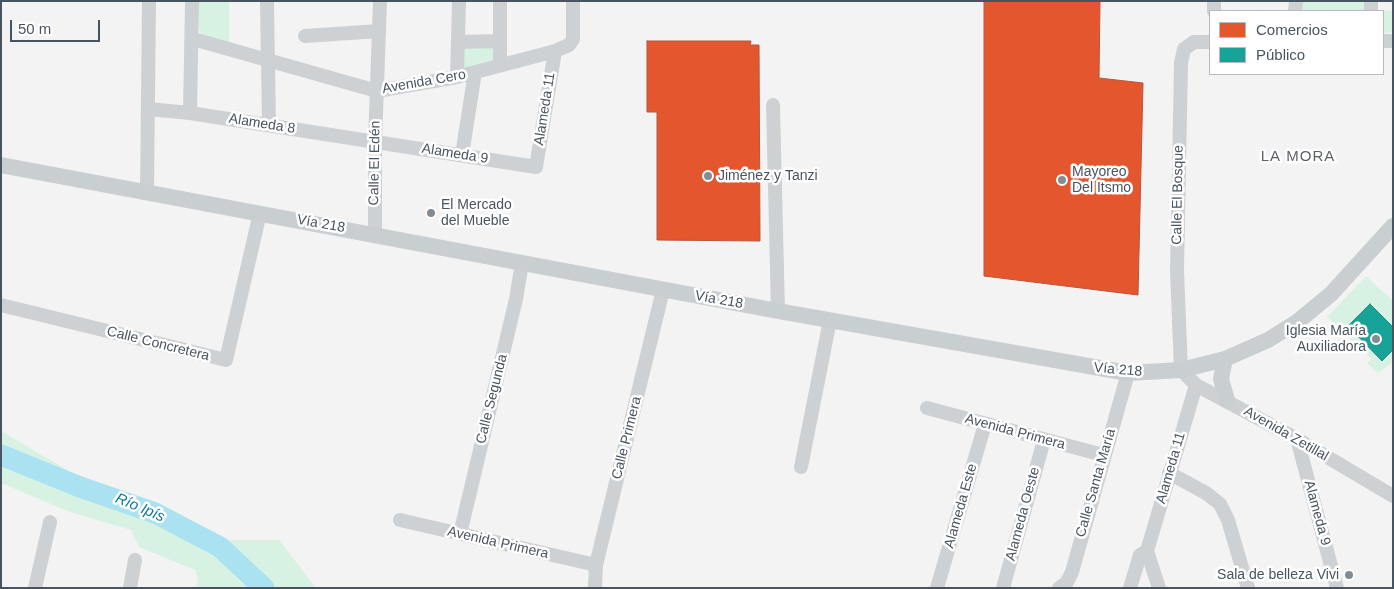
<!DOCTYPE html>
<meta charset="utf-8">
<style>
body{margin:0}
#map{position:relative;width:1394px;height:589px;overflow:hidden;background:#f3f3f3;font-family:Arial,sans-serif}
canvas{display:block}
.frame{position:absolute;inset:0;border:2px solid #485460;pointer-events:none}
.legend{position:absolute;left:1209px;top:10px;width:175px;height:65px;box-sizing:border-box;background:#fff;border:1px solid #b6bbbf;margin:0;padding:6px 9px;list-style:none;font-size:15px;color:#485460}
.legend li{display:flex;align-items:center;gap:10px;height:25px}
.legend b{width:25px;border:1px solid #b6bbbf}
.scale{position:absolute;left:10px;top:20px;width:90px;height:22px;box-sizing:border-box;border:2px solid #485460;border-top:0;padding-left:6px;font-size:15px;line-height:18px;white-space:nowrap;color:#485460;-webkit-text-stroke:4px #fff;paint-order:stroke}
</style>
<div id="map">
<canvas width="1394" height="589"></canvas>
<div class="frame"></div>
<ul class="legend">
<li><b style="height:14px;background:#e4572e"></b>Comercios</li>
<li><b style="height:14px;background:#17a398"></b>Público</li>
</ul>
<div class="scale">50 m</div>
</div>
<script>
const ctx = document.querySelector('canvas').getContext('2d');
ctx.lineJoin = 'round';
function fillPath(path, color) { ctx.fillStyle = color; ctx.fill(path, 'evenodd'); }
const toPath = rows => new Path2D(rows.map(r => 'M' + r).join(''));
function strokePath(path, color, width, dash) { ctx.strokeStyle = color; ctx.lineWidth = width; ctx.lineCap = dash ? 'butt' : 'round'; ctx.setLineDash(dash || []); ctx.stroke(path); }
function drawText(font, color, halo, rows, align = 'center') {
  ctx.font = font + ' Arial,sans-serif'; ctx.lineWidth = 5; ctx.setLineDash([]); ctx.textBaseline = 'middle'; ctx.strokeStyle = halo; ctx.fillStyle = color; for (const [text, x, y, turn = 0] of rows) {
    ctx.save(); ctx.translate(x, y); ctx.rotate((+turn || 0) * Math.PI / 180); ctx.textAlign = isNaN(turn) ? turn : align; if (halo) ctx.strokeText(text, 0, 0); ctx.fillText(text, 0, 0); ctx.restore();
  }
}
const green = toPath([
 [197,1,229,1,229,44,205,37,200,32,197,24],
 [1302,1,1366,1,1365,11,1301,11],
 [1393,10,1393,32,1383,33,1383,11],
 [497,43,498,63,459,73,460,45],
 [1366,276,1393,301,1393,327,1370,304,1348,326,1382,361,1393,350,1393,362,1378,373,1367,363,1372,359,1327,317],
 [1,431,81,478,162,507,227,540,279,540,316,588,196,588,198,579,195,570,139,547,131,530,70,512,1,483]
]);
const shops = toPath([
 [984,1,1100,1,1099,78,1143,83,1138,295,984,276,984,1],
 [647,41,751,41,750,45,759,45,760,241,657,240,657,112,647,112,647,41]
]);
const public = toPath([
 [1370,304,1393,327,1393,350,1382,361,1348,326,1370,304]
]);
const river = toPath([
 [1,455,80,487,155,513,220,547,264,588]
]);
const minor = toPath([
 [267,1,269,125],
 [500,1,500,65],
 [1214,11,1214,1],
 [1295,11,1296,1],
 [1371,11,1371,1],
 [305,36,379,31],
 [193,39,377,91,457,77,555,51,569,45,573,39,573,1],
 [1383,41,1393,41],
 [458,42,500,41],
 [1210,42,1194,42,1184,49,1181,63,1177,271,1181,370,1196,385,1297,439,1393,496],
 [457,77,459,1],
 [773,105,778,311],
 [148,109,190,113,536,167,555,51],
 [190,113,192,1],
 [462,155,475,72],
 [147,192,149,1],
 [375,234,375,142,380,1],
 [1,305,226,360,260,213],
 [927,408,1103,455],
 [1297,439,1337,588],
 [801,467,830,320],
 [1169,473,1206,493,1220,504,1228,520,1248,588],
 [400,520,596,565],
 [460,534,516,299,522,263],
 [1147,551,1196,385],
 [1147,551,1159,588],
 [35,588,50,522],
 [130,588,135,560],
 [595,588,596,565,663,290],
 [937,588,985,424],
 [1003,588,1044,440],
 [1059,588,1067,582,1072,572,1128,373],
 [1130,588,1140,555,1147,551]
]);
const major = toPath([
 [1,165,778,311,1128,373,1181,370,1225,359,1268,340,1297,322,1331,294,1393,226],
 [1225,359,1221,379,1227,400]
]);
const markers = [
 [708,176,5,"#848c93"],
 [1062,180,5,"#848c93"],
 [431,213,5,"#848c93"],
 [1376,339,5,"#848c93"],
 [1349,575,5,"#848c93"]
];
const streetNames = [
 ["Avenida Cero",424,82,-10],
 ["Alameda 11",545,109,-81],
 ["Alameda 8",262,124,9],
 ["Alameda 9",455,154,9],
 ["Calle El Edén",375,163,-89],
 ["Calle El Bosque",1178,195,-89],
 ["Vía 218",321,224,10],
 ["Vía 218",719,300,10],
 ["Calle Concretera",158,344,14],
 ["Vía 218",1118,370,5],
 ["Calle Segunda",492,399,-76],
 ["Avenida Primera",1015,432,15],
 ["Avenida Zetillal",1286,434,30],
 ["Calle Primera",627,438,-76],
 ["Alameda 11",1171,468,-74],
 ["Calle Santa María",1096,483,-74],
 ["Alameda Este",961,506,-74],
 ["Alameda 9",1317,513,75],
 ["Alameda Oeste",1023,514,-75],
 ["Avenida Primera",498,543,13]
];
const poiNames = [
 ["Mayoreo",1072,172],
 ["Del Itsmo",1072,188],
 ["Jiménez y Tanzi",718,176],
 ["El Mercado",441,205],
 ["del Mueble",441,221],
 ["Iglesia María",1366,331,"right"],
 ["Auxiliadora",1366,347,"right"],
 ["Sala de belleza Vivi",1339,575,"right"]
];
const neighbourhoodNames = [
 ["LA MORA",1298,157]
];
const waterNames = [
 ["Río Ipís",140,508,23]
];
fillPath(green, '#d7f2e2');
fillPath(shops, '#e4572e');
strokePath(shops, '#b5563d', 1);
fillPath(public, '#17a398');
strokePath(public, '#268b87', 1);
strokePath(river, '#aae2f1', 21);
strokePath(minor, '#ced1d3', 14);
strokePath(major, '#c9ced1', 16);
for (const [x, y, r, color] of markers) { const dot = new Path2D(); dot.arc(x, y, r, 0, 2 * Math.PI); ctx.fillStyle = color; ctx.fill(dot); strokePath(dot, '#fff', 2); }
drawText('14px', '#485460', '#fff', streetNames);
drawText('14px', '#485460', '#fff', poiNames, 'left');
ctx.letterSpacing = '1px';
drawText('15px', '#5e6267', '#fff', neighbourhoodNames);
ctx.letterSpacing = '0px';
drawText('italic 15px', '#087b9c', '#fff', waterNames);
</script>
